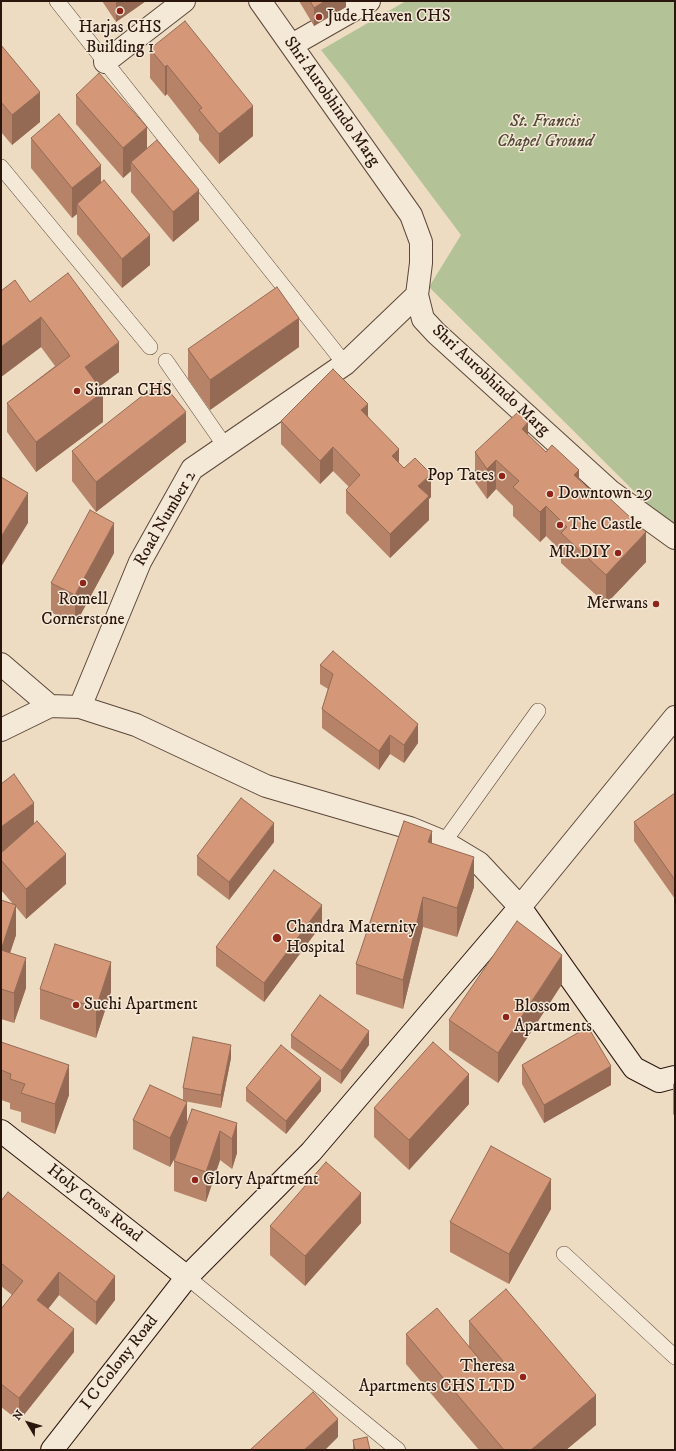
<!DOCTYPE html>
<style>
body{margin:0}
#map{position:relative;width:676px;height:1451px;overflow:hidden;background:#eedcc2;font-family:"IM FELL DW Pica",serif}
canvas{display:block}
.frame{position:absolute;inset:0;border:2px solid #2b160e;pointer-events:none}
.north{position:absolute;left:8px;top:1403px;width:40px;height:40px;-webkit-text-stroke:3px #f4e8d7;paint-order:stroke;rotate:308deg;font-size:11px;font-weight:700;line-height:16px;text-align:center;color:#2b160e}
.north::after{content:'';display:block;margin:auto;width:14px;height:18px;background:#2b160e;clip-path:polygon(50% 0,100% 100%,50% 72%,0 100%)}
</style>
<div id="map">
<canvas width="676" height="1451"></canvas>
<div class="frame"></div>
<div class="north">N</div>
</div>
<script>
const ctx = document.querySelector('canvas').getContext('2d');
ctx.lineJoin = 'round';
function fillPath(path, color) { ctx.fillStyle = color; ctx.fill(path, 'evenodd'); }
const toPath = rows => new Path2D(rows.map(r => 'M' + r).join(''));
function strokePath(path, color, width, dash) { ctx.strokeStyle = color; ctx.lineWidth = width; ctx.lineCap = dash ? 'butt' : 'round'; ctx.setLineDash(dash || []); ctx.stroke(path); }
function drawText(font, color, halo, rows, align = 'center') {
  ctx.font = font + ' "IM FELL DW Pica",serif'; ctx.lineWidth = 3; ctx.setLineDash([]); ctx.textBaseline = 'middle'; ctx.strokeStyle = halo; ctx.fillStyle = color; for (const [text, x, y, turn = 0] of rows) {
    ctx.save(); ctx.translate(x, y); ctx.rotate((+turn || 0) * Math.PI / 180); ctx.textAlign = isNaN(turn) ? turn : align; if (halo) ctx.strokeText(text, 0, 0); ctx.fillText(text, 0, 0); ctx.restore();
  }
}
const green = toPath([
 [406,1,675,1,675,532,429,287,461,235,348,84,321,50]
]);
const lane = toPath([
 [57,1,345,364],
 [1,167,150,347],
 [166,361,225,446],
 [444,842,538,711],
 [564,1254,675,1357],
 [187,1277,398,1450]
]);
const street = toPath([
 [260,1,411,215,421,242,421,263,417,295,423,319,436,333,610,491,675,538],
 [292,45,369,1],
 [105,62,184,1],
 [1,664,50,706],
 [80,707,140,562,192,469,345,364,417,295],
 [1,730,50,706,80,707,136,725,266,786,410,828,444,842,479,863,520,907,675,717]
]);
const secondary = toPath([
 [1,1131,187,1277],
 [52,1450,187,1277,311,1152,520,907,634,1068,659,1081,675,1077]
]);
const wall = toPath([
 [102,1,146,1,116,22],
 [299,1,346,1,346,7,314,26],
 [1,45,40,122,12,145,1,132],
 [150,49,253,136,219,164,199,140,199,135,167,94,165,96,150,78],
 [76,95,147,148,199,220,173,242,131,192,131,171,123,178,76,124],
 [31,138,101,183,150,265,122,288,77,234,77,214,72,218,31,168],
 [1,291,30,302,119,372,99,387,103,422,36,472,7,432,7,403,55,366,41,347,1,377],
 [299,347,210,410,188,379,188,349],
 [368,416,399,464,431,497,429,499,429,520,390,558,346,513,346,490,349,487,333,471,320,484,281,444,281,421],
 [528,435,546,452,579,480,646,562,606,604,561,563,561,551,546,536,540,542,513,516,513,506,496,489,487,499,475,482,475,452],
 [186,442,96,512,72,481,72,451],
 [114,553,75,625,51,612,51,583],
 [333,651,418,743,404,763,390,754,379,770,322,728,322,709,328,689,320,684,320,665],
 [1,784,34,823,66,884,26,919,16,907,16,935,10,953,26,988,14,1023,1,1019,1,900,13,904,1,890],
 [675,793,675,899,634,841,634,822],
 [274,842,229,900,197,875,197,856],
 [432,843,474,887,457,937,423,927,403,1009,356,994,356,964],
 [322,924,264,1002,216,966,216,947],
 [562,984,498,1083,449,1050,449,1020],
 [40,989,111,992,96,1038,40,1019],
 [291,1035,369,1045,341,1084,291,1048],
 [1,1042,69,1095,55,1134,21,1122,21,1112,10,1109,10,1103,1,1100],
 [231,1058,221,1108,184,1101,187,1122,237,1123,237,1153,232,1169,220,1160,206,1202,174,1191,174,1161,175,1158,170,1167,133,1149,133,1120,183,1101,183,1088],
 [522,1065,611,1085,544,1123,522,1084],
 [675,1083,675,1116,673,1114,673,1084],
 [246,1088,321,1091,286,1134,246,1101],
 [469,1104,409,1170,374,1137,374,1108],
 [1,1201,115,1300,96,1325,59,1295,48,1309,74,1352,19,1421,1,1407,1,1309,12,1295,1,1286],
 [551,1209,509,1284,450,1252,450,1222],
 [361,1223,305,1286,270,1255,270,1226],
 [469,1321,596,1425,566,1450,479,1450,406,1364,406,1334,469,1346],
 [353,1440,370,1450,353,1450]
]);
const shadedWall = toPath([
 [116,1,146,1,116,22],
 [325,1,346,1,346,7,314,26,314,8],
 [167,65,167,94,165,96,165,67],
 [40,92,40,122,12,145,12,115],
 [253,106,253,136,219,164,219,134],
 [147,127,147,157,131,162,131,171,123,178,123,148],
 [101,165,101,194,77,204,77,214,72,218,72,188],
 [199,190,199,220,173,242,173,212],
 [150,235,150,265,122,288,122,259],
 [41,317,41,347,1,377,1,347],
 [299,318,299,347,210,410,210,380],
 [119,342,119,372,85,397,85,367],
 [103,392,103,422,36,472,36,442],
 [368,404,368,427,361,410],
 [186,412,186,442,96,512,96,482],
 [528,422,528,452,522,429],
 [333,447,333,471,320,484,320,461],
 [399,449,399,472,392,456],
 [496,460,496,489,487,499,487,469],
 [579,470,579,500,574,475],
 [431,474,431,497,429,499,429,520,390,558,390,534,418,486],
 [28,493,28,523,1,567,1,537],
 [546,506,546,536,540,542,540,512],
 [114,523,114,553,75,625,75,595],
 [646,532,646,562,606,604,606,575],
 [418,724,418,743,404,763,404,745],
 [390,735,390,754,379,770,379,751],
 [34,803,34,833,1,857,1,827],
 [274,823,274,842,229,900,229,882],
 [432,831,432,860,428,842],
 [66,854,66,884,26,919,26,889],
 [474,857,474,887,457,937,457,908],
 [423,897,423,927,403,1009,403,980],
 [16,905,16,935,1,980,1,950],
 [322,905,322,924,264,1002,264,983],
 [562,955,562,984,498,1083,498,1053],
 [26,958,26,988,14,1023,14,993],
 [111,962,111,992,96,1038,96,1008],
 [369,1031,369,1045,341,1084,341,1071],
 [231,1045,231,1058,221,1108,221,1095],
 [69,1065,69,1095,55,1134,55,1104],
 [611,1066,611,1085,544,1123,544,1105],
 [469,1074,469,1104,409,1170,409,1140],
 [321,1078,321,1091,286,1134,286,1121],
 [187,1102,187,1132,170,1167,170,1138],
 [237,1123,237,1153,232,1169,232,1139],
 [220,1131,220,1160,206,1202,206,1172],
 [551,1179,551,1209,509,1284,509,1254],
 [361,1193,361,1223,305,1286,305,1256],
 [59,1272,59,1295,37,1323,37,1300],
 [115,1276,115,1300,96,1325,96,1302],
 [74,1329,74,1352,19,1421,19,1398],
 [596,1395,596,1425,566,1450,531,1450],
 [338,1419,338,1437,325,1450,304,1450]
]);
const building = toPath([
 [310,1,325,1,314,8,310,1],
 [185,21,253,106,219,134,199,110,202,108,167,65,165,67,150,49,185,21],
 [1,45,40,92,12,115,1,102,1,45],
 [99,73,147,127,123,148,76,95,99,73],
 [59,114,101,165,72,188,31,138,59,114],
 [157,140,199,190,173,212,131,162,157,140],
 [104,180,150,235,122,259,77,204,104,180],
 [68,273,119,342,85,367,103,392,36,442,7,403,70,356,41,317,1,347,1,291,15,280,30,302,68,273],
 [277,287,299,318,210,380,188,349,277,287],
 [333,369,368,404,361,410,399,449,392,456,404,468,415,458,431,474,418,486,429,496,390,534,346,490,360,475,333,447,320,461,281,421,333,369],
 [161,381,186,412,96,482,72,451,161,381],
 [518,412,528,422,522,429,546,452,552,445,579,470,574,475,599,498,604,493,646,532,606,575,561,533,567,527,546,506,540,512,513,487,519,481,496,460,487,469,475,452,518,412],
 [1,477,28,493,1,537,1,477],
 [90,510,114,523,75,595,51,583,90,510],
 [333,651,418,724,404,745,390,735,379,751,322,709,333,674,320,665,333,651],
 [14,774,34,803,1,827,1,784,14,774],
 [675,793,675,880,634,822,675,793],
 [241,798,274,823,229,882,197,856,241,798],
 [37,821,66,854,26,889,1,860,1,853,37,821],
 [404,821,432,831,428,842,474,857,457,908,423,897,403,980,356,964,404,821],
 [274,870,322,905,264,983,216,947,274,870],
 [1,900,16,905,1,950,1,900],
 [517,921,562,955,498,1053,449,1020,517,921],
 [55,944,111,962,96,1008,40,989,55,944],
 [1,950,26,958,14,993,1,989,1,950],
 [320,995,369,1031,341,1071,291,1035,320,995],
 [588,1027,611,1066,544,1105,522,1065,588,1027],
 [193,1037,231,1045,221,1095,183,1088,193,1037],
 [1,1042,69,1065,55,1104,21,1093,25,1084,10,1079,11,1074,1,1070,1,1042],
 [433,1042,469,1074,409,1140,374,1108,433,1042],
 [281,1045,321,1078,286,1121,246,1088,281,1045],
 [150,1085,187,1102,170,1138,133,1120,150,1085],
 [192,1109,237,1123,232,1139,220,1131,206,1172,174,1161,192,1109],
 [491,1146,551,1179,509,1254,450,1222,491,1146],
 [326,1162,361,1193,305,1256,270,1226,326,1162],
 [8,1192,115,1276,96,1302,59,1272,37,1300,74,1329,19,1398,1,1384,1,1309,23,1281,1,1263,1,1201,8,1192],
 [506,1289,596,1395,531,1450,504,1450,406,1334,437,1308,490,1372,503,1361,469,1321,506,1289],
 [313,1392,338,1419,304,1450,250,1450,313,1392],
 [367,1437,370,1450,355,1450,353,1440,367,1437]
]);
const markers = [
 [120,11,4,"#8f2418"],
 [319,17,4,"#8f2418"],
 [77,391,4,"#8f2418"],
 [502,476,4,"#8f2418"],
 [550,494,4,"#8f2418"],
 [560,525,4,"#8f2418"],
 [618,553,4,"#8f2418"],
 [83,583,4,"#8f2418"],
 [656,604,4,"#8f2418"],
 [277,938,5,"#8f2418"],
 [76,1005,4,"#8f2418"],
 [506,1017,4,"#8f2418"],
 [195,1180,4,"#8f2418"],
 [523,1377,4,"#8f2418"]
];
const poiNames = [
 ["Jude Heaven CHS",327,17],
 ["Harjas CHS",120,28,"center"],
 ["Building 1",120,48,"center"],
 ["Simran CHS",85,391],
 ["Pop Tates",494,476,"right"],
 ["Downtown 29",558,494],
 ["The Castle",568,525],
 ["MR.DIY",610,553,"right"],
 ["Romell",83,600,"center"],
 ["Cornerstone",83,620,"center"],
 ["Merwans",648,604,"right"],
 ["Chandra Maternity",286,928],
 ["Hospital",286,948],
 ["Suchi Apartment",84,1005],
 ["Blossom",514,1007],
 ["Apartments",514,1027],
 ["Glory Apartment",203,1180],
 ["Theresa",515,1367,"right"],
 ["Apartments CHS LTD",515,1387,"right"]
];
const streetNames = [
 ["Shri Aurobhindo Marg",331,102,55],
 ["Shri Aurobhindo Marg",490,381,43],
 ["Road Number 2",166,519,-60],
 ["Holy Cross Road",94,1204,38],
 ["I C Colony Road",120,1363,-52]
];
const parkNames = [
 ["St. Francis",545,122],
 ["Chapel Ground",545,142]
];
fillPath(green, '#b4c297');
strokePath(lane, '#5c483b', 16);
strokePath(street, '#5c483b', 24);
strokePath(secondary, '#2b160e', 24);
strokePath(lane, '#f4e8d7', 15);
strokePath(street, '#f4e8d7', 22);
strokePath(secondary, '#f4e8d7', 22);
fillPath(wall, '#b68368');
fillPath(shadedWall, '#946a55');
fillPath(building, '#d49879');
strokePath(building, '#946a55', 1);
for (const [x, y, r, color] of markers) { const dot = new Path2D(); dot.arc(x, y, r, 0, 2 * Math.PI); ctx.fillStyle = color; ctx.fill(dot); strokePath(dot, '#f4e8d7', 1.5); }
drawText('17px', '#2b160e', '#f4e8d7', poiNames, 'left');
drawText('17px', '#2b160e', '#f4e8d7', streetNames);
drawText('italic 17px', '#544a37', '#f4e8d7', parkNames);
</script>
